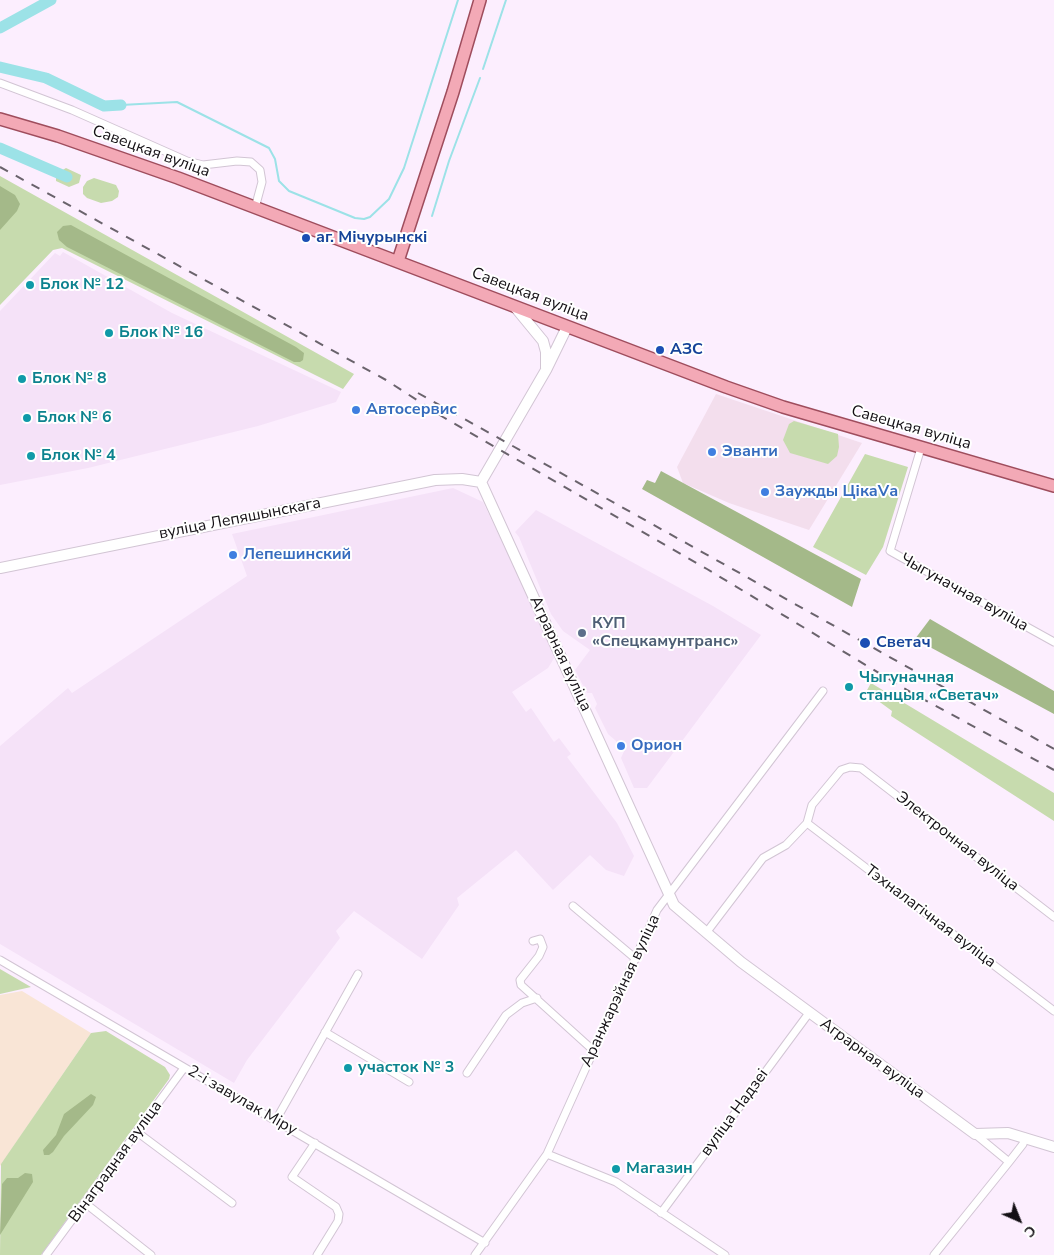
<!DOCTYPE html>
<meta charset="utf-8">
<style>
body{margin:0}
#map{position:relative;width:1054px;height:1255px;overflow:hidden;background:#fceefe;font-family:"Nunito Sans",sans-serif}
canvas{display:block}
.north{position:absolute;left:994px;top:1195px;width:50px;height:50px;-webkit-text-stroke:4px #fff;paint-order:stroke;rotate:136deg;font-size:14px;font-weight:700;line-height:20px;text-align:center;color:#130f14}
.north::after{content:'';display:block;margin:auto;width:18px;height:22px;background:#130f14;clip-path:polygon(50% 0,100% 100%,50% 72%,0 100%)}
</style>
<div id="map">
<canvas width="1054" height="1255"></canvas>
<div class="north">С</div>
</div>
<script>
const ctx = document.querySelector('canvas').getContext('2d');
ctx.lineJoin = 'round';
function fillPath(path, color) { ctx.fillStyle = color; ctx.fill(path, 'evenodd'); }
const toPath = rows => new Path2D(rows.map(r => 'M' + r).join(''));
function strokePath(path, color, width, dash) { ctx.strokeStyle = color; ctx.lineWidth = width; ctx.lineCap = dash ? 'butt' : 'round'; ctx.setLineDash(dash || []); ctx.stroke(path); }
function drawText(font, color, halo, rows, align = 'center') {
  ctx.font = font + ' "Nunito Sans",sans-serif'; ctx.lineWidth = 4; ctx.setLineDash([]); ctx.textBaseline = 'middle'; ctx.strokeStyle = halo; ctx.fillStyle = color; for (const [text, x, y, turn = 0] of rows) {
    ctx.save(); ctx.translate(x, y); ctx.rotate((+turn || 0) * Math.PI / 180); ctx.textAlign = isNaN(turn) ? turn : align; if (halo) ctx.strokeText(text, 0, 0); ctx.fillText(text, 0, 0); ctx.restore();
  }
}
const commercial = toPath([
 [716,394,862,443,809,530,729,503,683,483,677,467]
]);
const built = toPath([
 [63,252,172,313,341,392,336,402,258,426,88,468,0,485,0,311,55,253,60,256],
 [453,488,483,502,556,655,548,668,512,692,526,712,531,708,554,742,559,738,571,754,567,757,617,823,634,856,624,876,606,870,590,855,553,890,516,850,457,898,459,905,422,959,354,911,336,931,340,938,247,1060,234,1083,0,944,0,746,68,688,72,693,247,576,232,534],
 [536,510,713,606,761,635,647,788,634,788,621,758,626,747,620,741,616,744,616,741,608,734,595,708,597,704,592,693,587,693,575,670,590,650,563,631,551,614,519,537,515,532]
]);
const medical = toPath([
 [22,991,91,1033,0,1166,0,995]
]);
const green = toPath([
 [66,168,81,175,79,183,69,187,56,181,56,174],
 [0,176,354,374,343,389,62,248,53,250,0,305],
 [94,178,116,185,119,191,118,197,112,201,101,203,87,198,83,194,83,187,87,181],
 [794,421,838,434,839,447,837,456,828,464,790,453,783,440,789,424],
 [865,454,908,467,883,547,866,575,813,547],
 [871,683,1054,793,1054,821,891,716,892,711,866,692],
 [0,969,31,987,0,994],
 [106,1031,165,1067,170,1075,169,1079,41,1255,0,1255,1,1164,91,1033]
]);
const forest = toPath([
 [0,186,15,195,20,204,17,211,0,230],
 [71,225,296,347,304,353,303,360,300,362,294,362,67,247,59,240,57,232,63,226],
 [661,471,861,579,852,607,642,489,647,480,655,483],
 [930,619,1054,691,1054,714,915,639],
 [91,1094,96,1097,93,1105,64,1136,53,1152,49,1155,44,1155,43,1150,56,1135,64,1114],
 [25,1173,32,1174,33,1182,0,1235,2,1184,7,1178,18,1178]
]);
const stream = toPath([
 [483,69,506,0],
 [121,105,177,102,269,148,275,159,279,181,289,191,355,218,364,219,370,217,389,199,404,168,458,0],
 [432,216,449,161,480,78]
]);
const river = toPath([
 [0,28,51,0],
 [0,67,46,78,104,106,121,105],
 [0,148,67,177]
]);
const street = toPath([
 [0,83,72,110,187,161,203,165,237,161,251,162,260,170,262,182,255,208],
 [921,448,890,551,1054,642],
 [807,823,1054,1011],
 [573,906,636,959],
 [706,933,763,858,786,845,807,823,812,805,841,770,850,767,861,768,1054,917],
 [533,941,540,939,543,947,539,956,520,980,521,985,594,1051],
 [0,960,485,1243],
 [325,1032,409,1082],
 [467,1073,506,1015,522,1003,537,998],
 [276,1120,358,974],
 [137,1132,232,1203],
 [975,1134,1009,1162],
 [315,1143,292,1177,336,1207,339,1214,338,1221,317,1255],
 [547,1154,616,1182,725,1255],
 [85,1203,151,1255],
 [661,1213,809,1013],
 [46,1255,184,1068],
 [475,1255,547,1154,657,910,823,691],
 [934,1255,1009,1162,1023,1144,1025,1137]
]);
const secondary = toPath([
 [515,307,543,341,546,352,546,368],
 [481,482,674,905,741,962,975,1134,1008,1133,1054,1147],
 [481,482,546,370,567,327],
 [0,568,435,480,462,479,481,482]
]);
const primary = toPath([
 [0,119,58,136,178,178,726,387,783,407,1054,486],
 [398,261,453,92,480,0]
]);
const rail = toPath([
 [0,167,386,380,443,417,707,569,912,693,1054,770],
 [418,393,1054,749]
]);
const markers = [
 [306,238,5,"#1a4fb4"],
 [30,285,5,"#0f9aa8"],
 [109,333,5,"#0f9aa8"],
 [660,350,5,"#1a4fb4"],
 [22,379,5,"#0f9aa8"],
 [356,410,5,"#3f7fe0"],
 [27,418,5,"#0f9aa8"],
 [712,452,5,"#3f7fe0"],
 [31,456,5,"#0f9aa8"],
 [765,492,5,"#3f7fe0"],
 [233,555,5,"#3f7fe0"],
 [582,633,5,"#5c6f8a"],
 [865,643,6,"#1a4fb4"],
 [849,687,5,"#0f9aa8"],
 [621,746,5,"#3f7fe0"],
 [348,1068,5,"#0f9aa8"],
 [616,1169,5,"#0f9aa8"]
];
const streetNames = [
 ["Савецкая вуліца",151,152,20],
 ["Савецкая вуліца",530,295,21],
 ["Савецкая вуліца",911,428,16],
 ["вуліца Лепяшынскага",240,519,-11],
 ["Чыгуначная вуліца",964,593,29],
 ["Аграрная вуліца",560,654,65],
 ["Электронная вуліца",957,842,38],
 ["Тэхналагічная вуліца",930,917,37],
 ["Аранжарэйная вуліца",621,991,-65],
 ["Аграрная вуліца",872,1059,36],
 ["2-і завулак Міру",242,1101,30],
 ["вуліца Надзеі",735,1113,-54],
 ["Вінаградная вуліца",116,1162,-54]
];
const transitNames = [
 ["аг. Мічурынскі",316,238],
 ["АЗС",670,350],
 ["Светач",876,643]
];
const cultureNames = [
 ["Блок № 12",40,285],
 ["Блок № 16",119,333],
 ["Блок № 8",32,379],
 ["Блок № 6",37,418],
 ["Блок № 4",41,456],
 ["Чыгуначная",859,678],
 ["станцыя «Светач»",859,696],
 ["участок № 3",358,1068],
 ["Магазин",626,1169]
];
const shopNames = [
 ["Автосервис",366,410],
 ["Эванти",722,452],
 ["Заужды ЦікаVа",775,492],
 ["Лепешинский",243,555],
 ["Орион",631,746]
];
const serviceNames = [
 ["КУП",592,624],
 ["«Спецкамунтранс»",592,642]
];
fillPath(commercial, '#f3deed');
fillPath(built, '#f5e2f8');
fillPath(medical, '#f9e5d6');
fillPath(green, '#c7dbae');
fillPath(forest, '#a4b989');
strokePath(stream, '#9ce2e7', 2);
strokePath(river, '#9ce2e7', 11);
strokePath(street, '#d2c5d4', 9);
strokePath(secondary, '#d2c5d4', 12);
strokePath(primary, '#9f4d5d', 14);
strokePath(street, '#fff', 7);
strokePath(secondary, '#fff', 10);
strokePath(primary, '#f3a9b6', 11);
strokePath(rail, '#6a636c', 2, [9, 9]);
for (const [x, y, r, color] of markers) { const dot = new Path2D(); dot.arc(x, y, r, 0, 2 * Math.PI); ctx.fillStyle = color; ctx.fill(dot); strokePath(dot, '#fff', 2); }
drawText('16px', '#130f14', '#fff', streetNames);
drawText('bold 16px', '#164399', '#fff', transitNames, 'left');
drawText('bold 16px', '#0d838f', '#fff', cultureNames, 'left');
drawText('bold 16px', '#366cbe', '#fff', shopNames, 'left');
drawText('bold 16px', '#4e5e75', '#fff', serviceNames, 'left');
</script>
